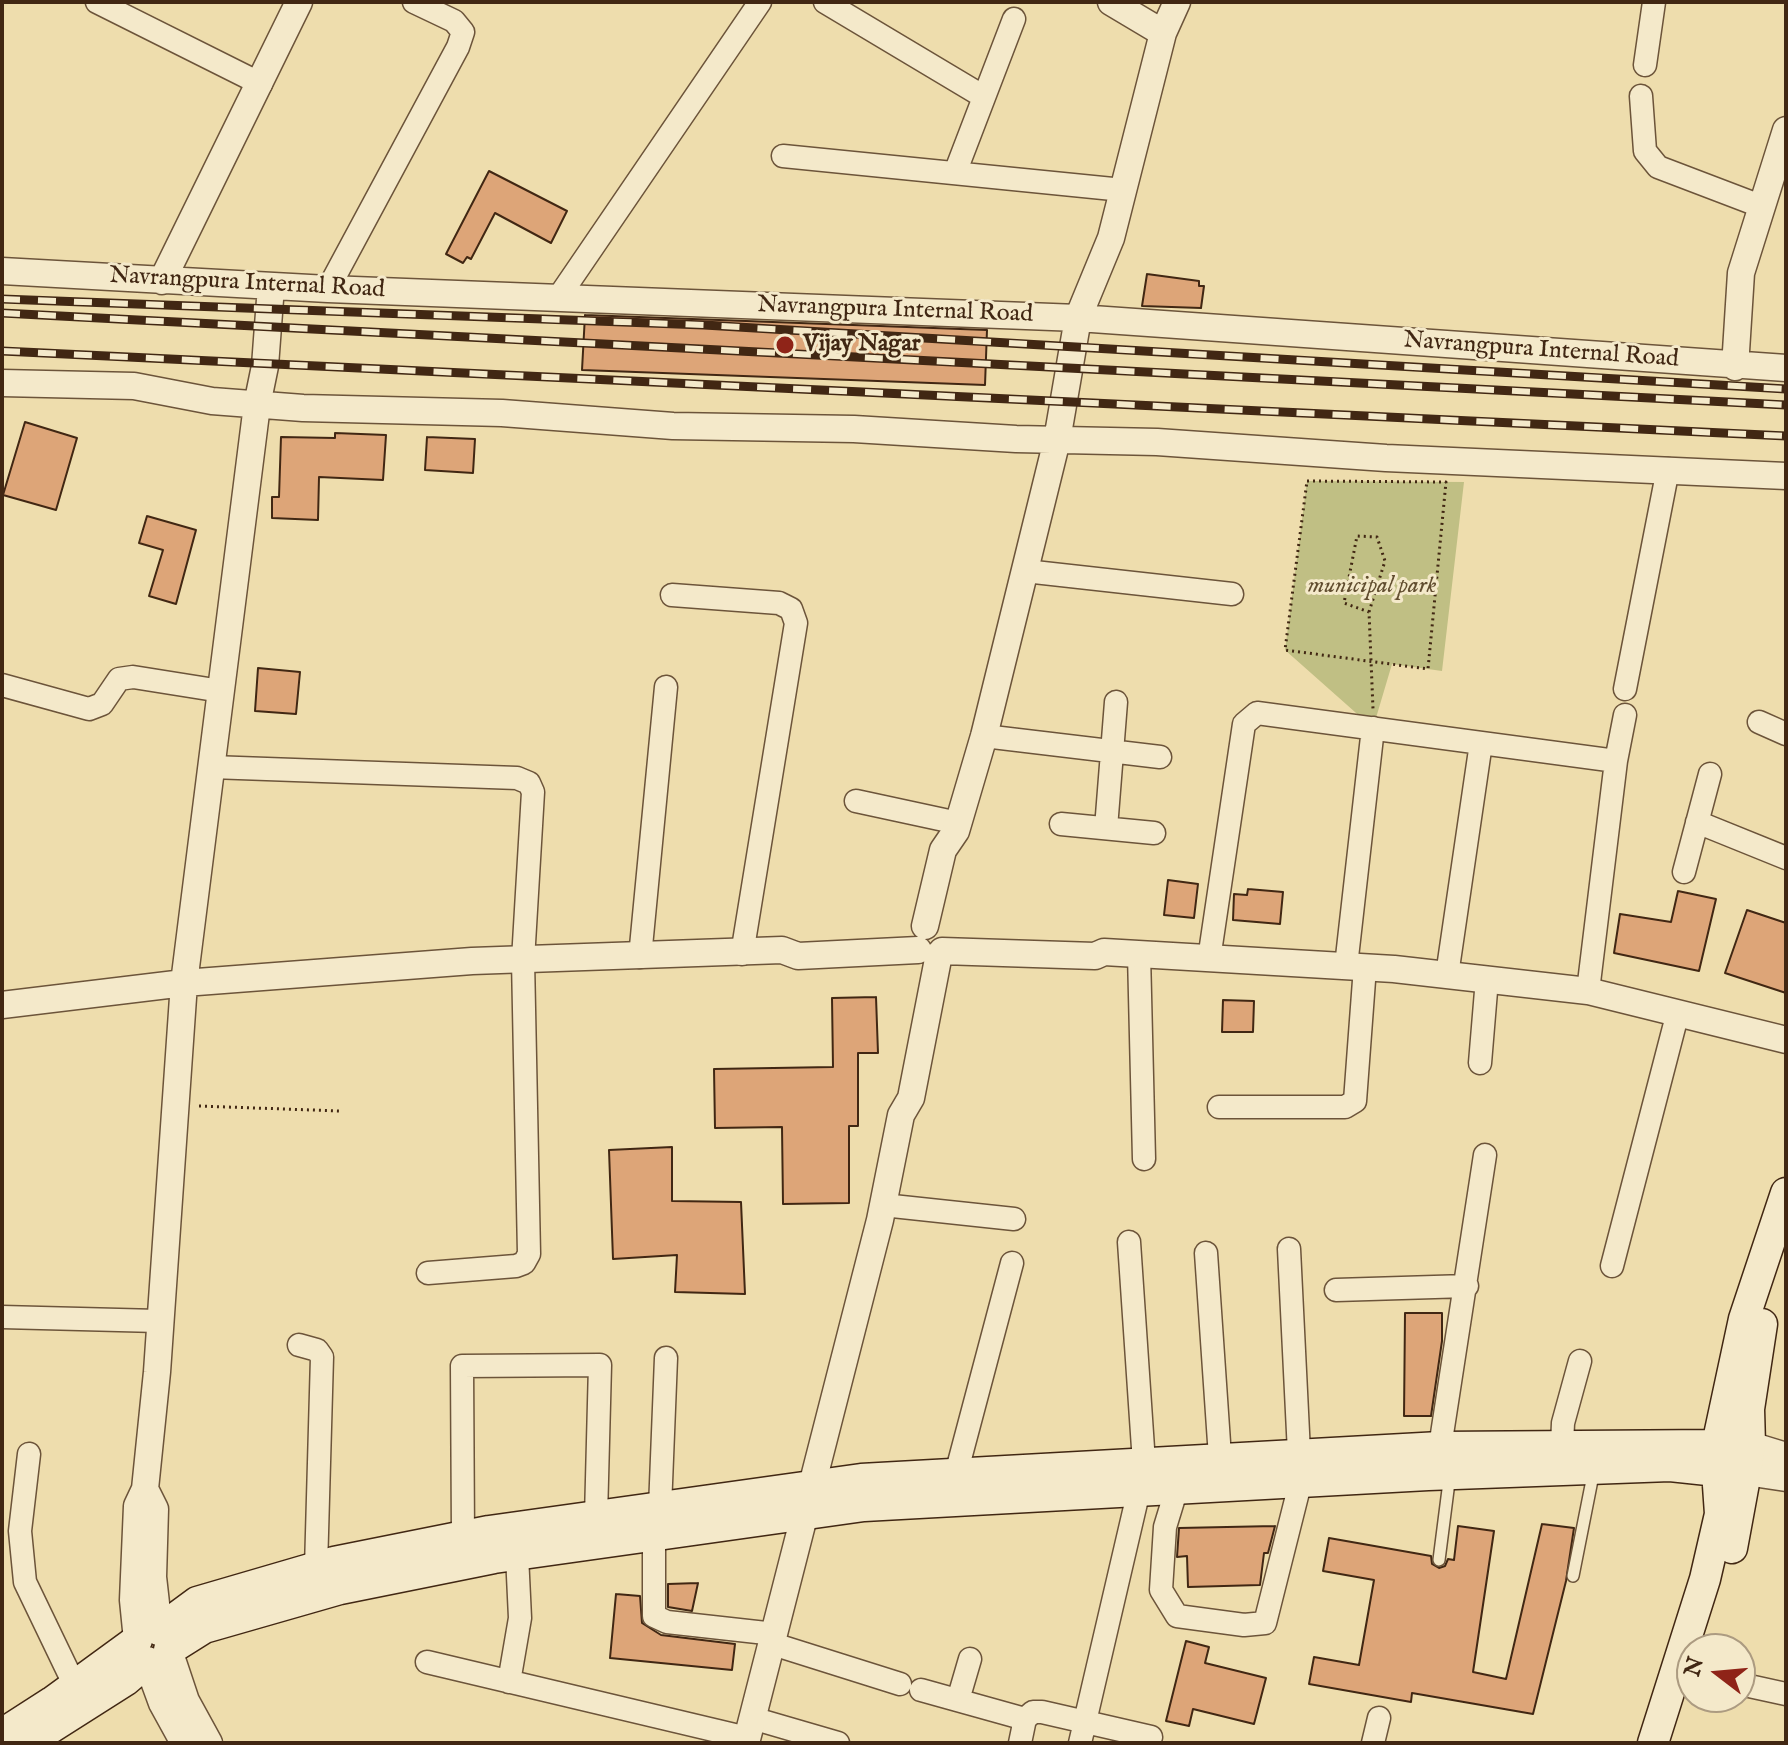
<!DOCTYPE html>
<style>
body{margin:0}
#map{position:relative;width:1788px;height:1745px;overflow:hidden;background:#eeddad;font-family:"IM FELL English",serif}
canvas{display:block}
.frame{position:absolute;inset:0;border:4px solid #412713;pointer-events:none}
.north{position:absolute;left:1676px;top:1633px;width:80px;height:80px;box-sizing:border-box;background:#f4e9ca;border:2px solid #ac9b81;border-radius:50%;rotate:286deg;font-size:22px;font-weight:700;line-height:32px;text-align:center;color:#412713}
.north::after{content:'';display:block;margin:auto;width:28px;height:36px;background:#8f2418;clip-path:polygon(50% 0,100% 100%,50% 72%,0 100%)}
</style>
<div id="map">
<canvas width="1788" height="1745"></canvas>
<div class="frame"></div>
<div class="north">N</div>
</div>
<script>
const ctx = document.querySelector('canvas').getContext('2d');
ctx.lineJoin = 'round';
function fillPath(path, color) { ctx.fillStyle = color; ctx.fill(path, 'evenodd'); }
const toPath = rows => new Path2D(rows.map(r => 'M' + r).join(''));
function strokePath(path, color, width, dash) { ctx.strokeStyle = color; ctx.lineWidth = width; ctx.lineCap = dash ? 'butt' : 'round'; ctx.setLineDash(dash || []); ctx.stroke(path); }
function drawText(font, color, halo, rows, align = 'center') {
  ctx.font = font + ' "IM FELL English",serif'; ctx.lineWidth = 6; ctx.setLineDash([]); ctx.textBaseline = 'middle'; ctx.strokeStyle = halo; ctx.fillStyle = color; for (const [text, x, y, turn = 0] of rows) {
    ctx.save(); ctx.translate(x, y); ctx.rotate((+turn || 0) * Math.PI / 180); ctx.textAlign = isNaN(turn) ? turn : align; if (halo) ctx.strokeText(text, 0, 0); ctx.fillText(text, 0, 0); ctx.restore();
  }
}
const green = toPath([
 [1307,481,1464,482,1442,671,1392,664,1373,728,1285,650]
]);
const building = toPath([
 [489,171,567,211,551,243,495,213,471,259,467,257,463,263,446,254,489,171],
 [1147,274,1199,281,1199,286,1204,286,1201,308,1142,306,1147,274],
 [585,315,987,330,985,385,582,370,585,315],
 [25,422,77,438,56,510,3,495,25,422],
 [335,433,386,435,383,480,319,477,318,520,272,518,272,497,279,497,281,437,335,438,335,433],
 [427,437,475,439,473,473,425,470,427,437],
 [147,516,196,530,176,604,149,596,163,550,139,543,147,516],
 [258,668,300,672,296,714,255,711,258,668],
 [1168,880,1198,884,1194,918,1164,915,1168,880],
 [1248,889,1283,892,1280,924,1233,920,1234,894,1247,895,1248,889],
 [1678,891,1716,899,1699,971,1614,953,1620,914,1671,922,1678,891],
 [1747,910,1786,923,1786,993,1725,973,1747,910],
 [876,997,878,1053,858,1053,858,1126,849,1126,849,1203,783,1204,782,1127,715,1128,714,1069,833,1067,832,998,876,997],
 [1223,1000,1254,1001,1253,1032,1222,1032,1223,1000],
 [672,1147,672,1201,741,1202,745,1294,675,1292,677,1255,613,1259,609,1150,672,1147],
 [1405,1313,1442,1313,1442,1341,1431,1416,1404,1416,1405,1313],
 [1542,1524,1574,1528,1566,1581,1533,1714,1412,1693,1411,1702,1309,1684,1314,1657,1359,1665,1374,1580,1323,1571,1329,1538,1431,1556,1432,1564,1439,1568,1445,1566,1448,1559,1454,1560,1458,1526,1494,1531,1473,1672,1506,1679,1542,1524],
 [1275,1526,1268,1553,1264,1553,1260,1585,1188,1587,1187,1556,1177,1557,1179,1528,1275,1526],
 [698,1583,692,1611,668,1607,668,1584,698,1583],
 [616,1594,640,1596,642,1623,661,1635,735,1644,732,1670,610,1658,616,1594],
 [1186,1641,1209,1647,1205,1663,1266,1678,1254,1724,1193,1709,1189,1726,1166,1721,1186,1641]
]);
const path = toPath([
 [1307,481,1446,482,1428,669,1285,650,1307,481],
 [1369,612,1385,561,1377,537,1357,536,1344,603,1369,612,1373,709],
 [199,1106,340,1111]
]);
const service = toPath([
 [1439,1560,1450,1474],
 [1573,1576,1594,1470]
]);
const minor = toPath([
 [97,2,261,84],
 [825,2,984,97],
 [1645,65,1654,2],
 [1641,96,1645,151,1658,167,1763,207],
 [783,156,1123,190],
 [955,173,1014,19],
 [328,289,458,47,463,32,454,21,414,2],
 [558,298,760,2],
 [1025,571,1232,594],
 [672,595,779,603,791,609,796,623,742,954],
 [2,685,89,709,102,704,119,679,133,677,221,691],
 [1625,689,1668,469],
 [1759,722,1786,734],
 [984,736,1160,757],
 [1616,761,1625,715],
 [211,767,517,778,529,783,533,792,523,960,529,1254,524,1263,516,1266,428,1273],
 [856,801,958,823],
 [1697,822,1786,858],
 [1061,824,1154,833],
 [1106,828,1116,702],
 [1684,872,1710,774],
 [1139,954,1144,1159],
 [640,957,666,687],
 [1209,959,1244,724,1257,713,1616,761,1588,991],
 [1346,966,1373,728],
 [1447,975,1481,743],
 [1480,1063,1487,979],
 [1219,1107,1345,1107,1355,1101,1365,967],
 [883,1205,1014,1219],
 [1129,1242,1144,1463],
 [1289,1249,1299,1453],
 [1206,1253,1220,1457],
 [1612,1266,1678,1012],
 [1336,1290,1467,1286],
 [2,1317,158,1321],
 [299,1345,317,1350,322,1357,316,1568],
 [1562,1445,1563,1423,1580,1361],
 [1440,1447,1485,1155],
 [29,1454,20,1531,25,1582,75,1686],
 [956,1474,1012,1263],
 [1176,1491,1165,1527,1161,1590,1177,1616,1244,1625,1265,1623,1301,1480],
 [660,1508,666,1358],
 [654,1536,654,1616,667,1622,775,1634],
 [463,1537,462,1366,600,1365,596,1517],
 [773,1644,900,1684],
 [427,1662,747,1738],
 [509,1682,520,1618,517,1555],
 [1740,1684,1786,1694],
 [921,1690,1025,1719],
 [958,1700,970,1659],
 [752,1718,838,1743],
 [1020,1743,1025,1719,1033,1712,1042,1712,1151,1737],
 [1080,1743,1139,1490],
 [1373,1743,1379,1718]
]);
const tertiary = toPath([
 [1111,2,1163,33],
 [2,271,328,289,1078,318,1786,368],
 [162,281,299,2],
 [1735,367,1741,273,1786,130],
 [2,383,134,386,212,401,303,408,502,413,673,426,854,429,1016,439,1157,442,1386,458,1786,476],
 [925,926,943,850,956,831,984,736,1057,440,1078,318,1111,238,1163,33,1177,2],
 [942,951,1095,956,1104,952,1394,969,1588,991,1786,1040],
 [2,1005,184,983,472,961,782,950,798,956,918,950],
 [1750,1445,1786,1456],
 [1746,1472,1786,1478],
 [147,1493,155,1509,153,1577,159,1630],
 [137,1640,133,1600,137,1506,145,1489,157,1372,184,983,257,405,265,366,271,286],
 [169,1650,186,1701,209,1743],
 [147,1662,162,1703,184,1743],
 [746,1743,880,1220,901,1115,911,1098,939,954]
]);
const secondary = toPath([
 [1750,1445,1749,1409,1762,1324],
 [1732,1548,1746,1472],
 [159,1630,197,1602,334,1562,489,1531,861,1479,1440,1447,1717,1445,1744,1319,1786,1193],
 [169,1650,204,1628,340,1589,494,1558,864,1506,1428,1475,1670,1466,1717,1471,1746,1472,1750,1445,1717,1445,1717,1471,1720,1514,1705,1579,1653,1743],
 [2,1734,52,1702,137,1640],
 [27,1743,126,1680,147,1662]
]);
const rail = toPath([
 [2,299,704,325,1786,389],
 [2,313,1786,405],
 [2,351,1786,436]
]);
const markers = [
 [785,345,10,"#8f2418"]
];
const streetNames = [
 ["Navrangpura Internal Road",247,284,3],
 ["Navrangpura Internal Road",895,311,2],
 ["Navrangpura Internal Road",1541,351,4]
];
const poiNames = [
 ["Vijay Nagar",803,345]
];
const parkNames = [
 ["municipal park",1372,587]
];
fillPath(green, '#c0bf84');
fillPath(building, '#dda578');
strokePath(building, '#412713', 2);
strokePath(service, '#6c543a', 14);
strokePath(minor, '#6c543a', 25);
strokePath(tertiary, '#6c543a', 29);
strokePath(secondary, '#412713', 33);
strokePath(path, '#412713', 3, [2, 4]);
strokePath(service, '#f4e9ca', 11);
strokePath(minor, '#f4e9ca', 22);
strokePath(tertiary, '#f4e9ca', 26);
strokePath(secondary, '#f4e9ca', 30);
strokePath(rail, '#412713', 9);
strokePath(rail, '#f4e9ca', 6, [18]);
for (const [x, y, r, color] of markers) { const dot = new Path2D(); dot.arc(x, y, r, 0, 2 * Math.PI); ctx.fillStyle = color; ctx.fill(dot); strokePath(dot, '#f4e9ca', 3); }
drawText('24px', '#412713', '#f4e9ca', streetNames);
drawText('bold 24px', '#412713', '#f4e9ca', poiNames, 'left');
drawText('italic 24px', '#614d2f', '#f4e9ca', parkNames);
</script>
